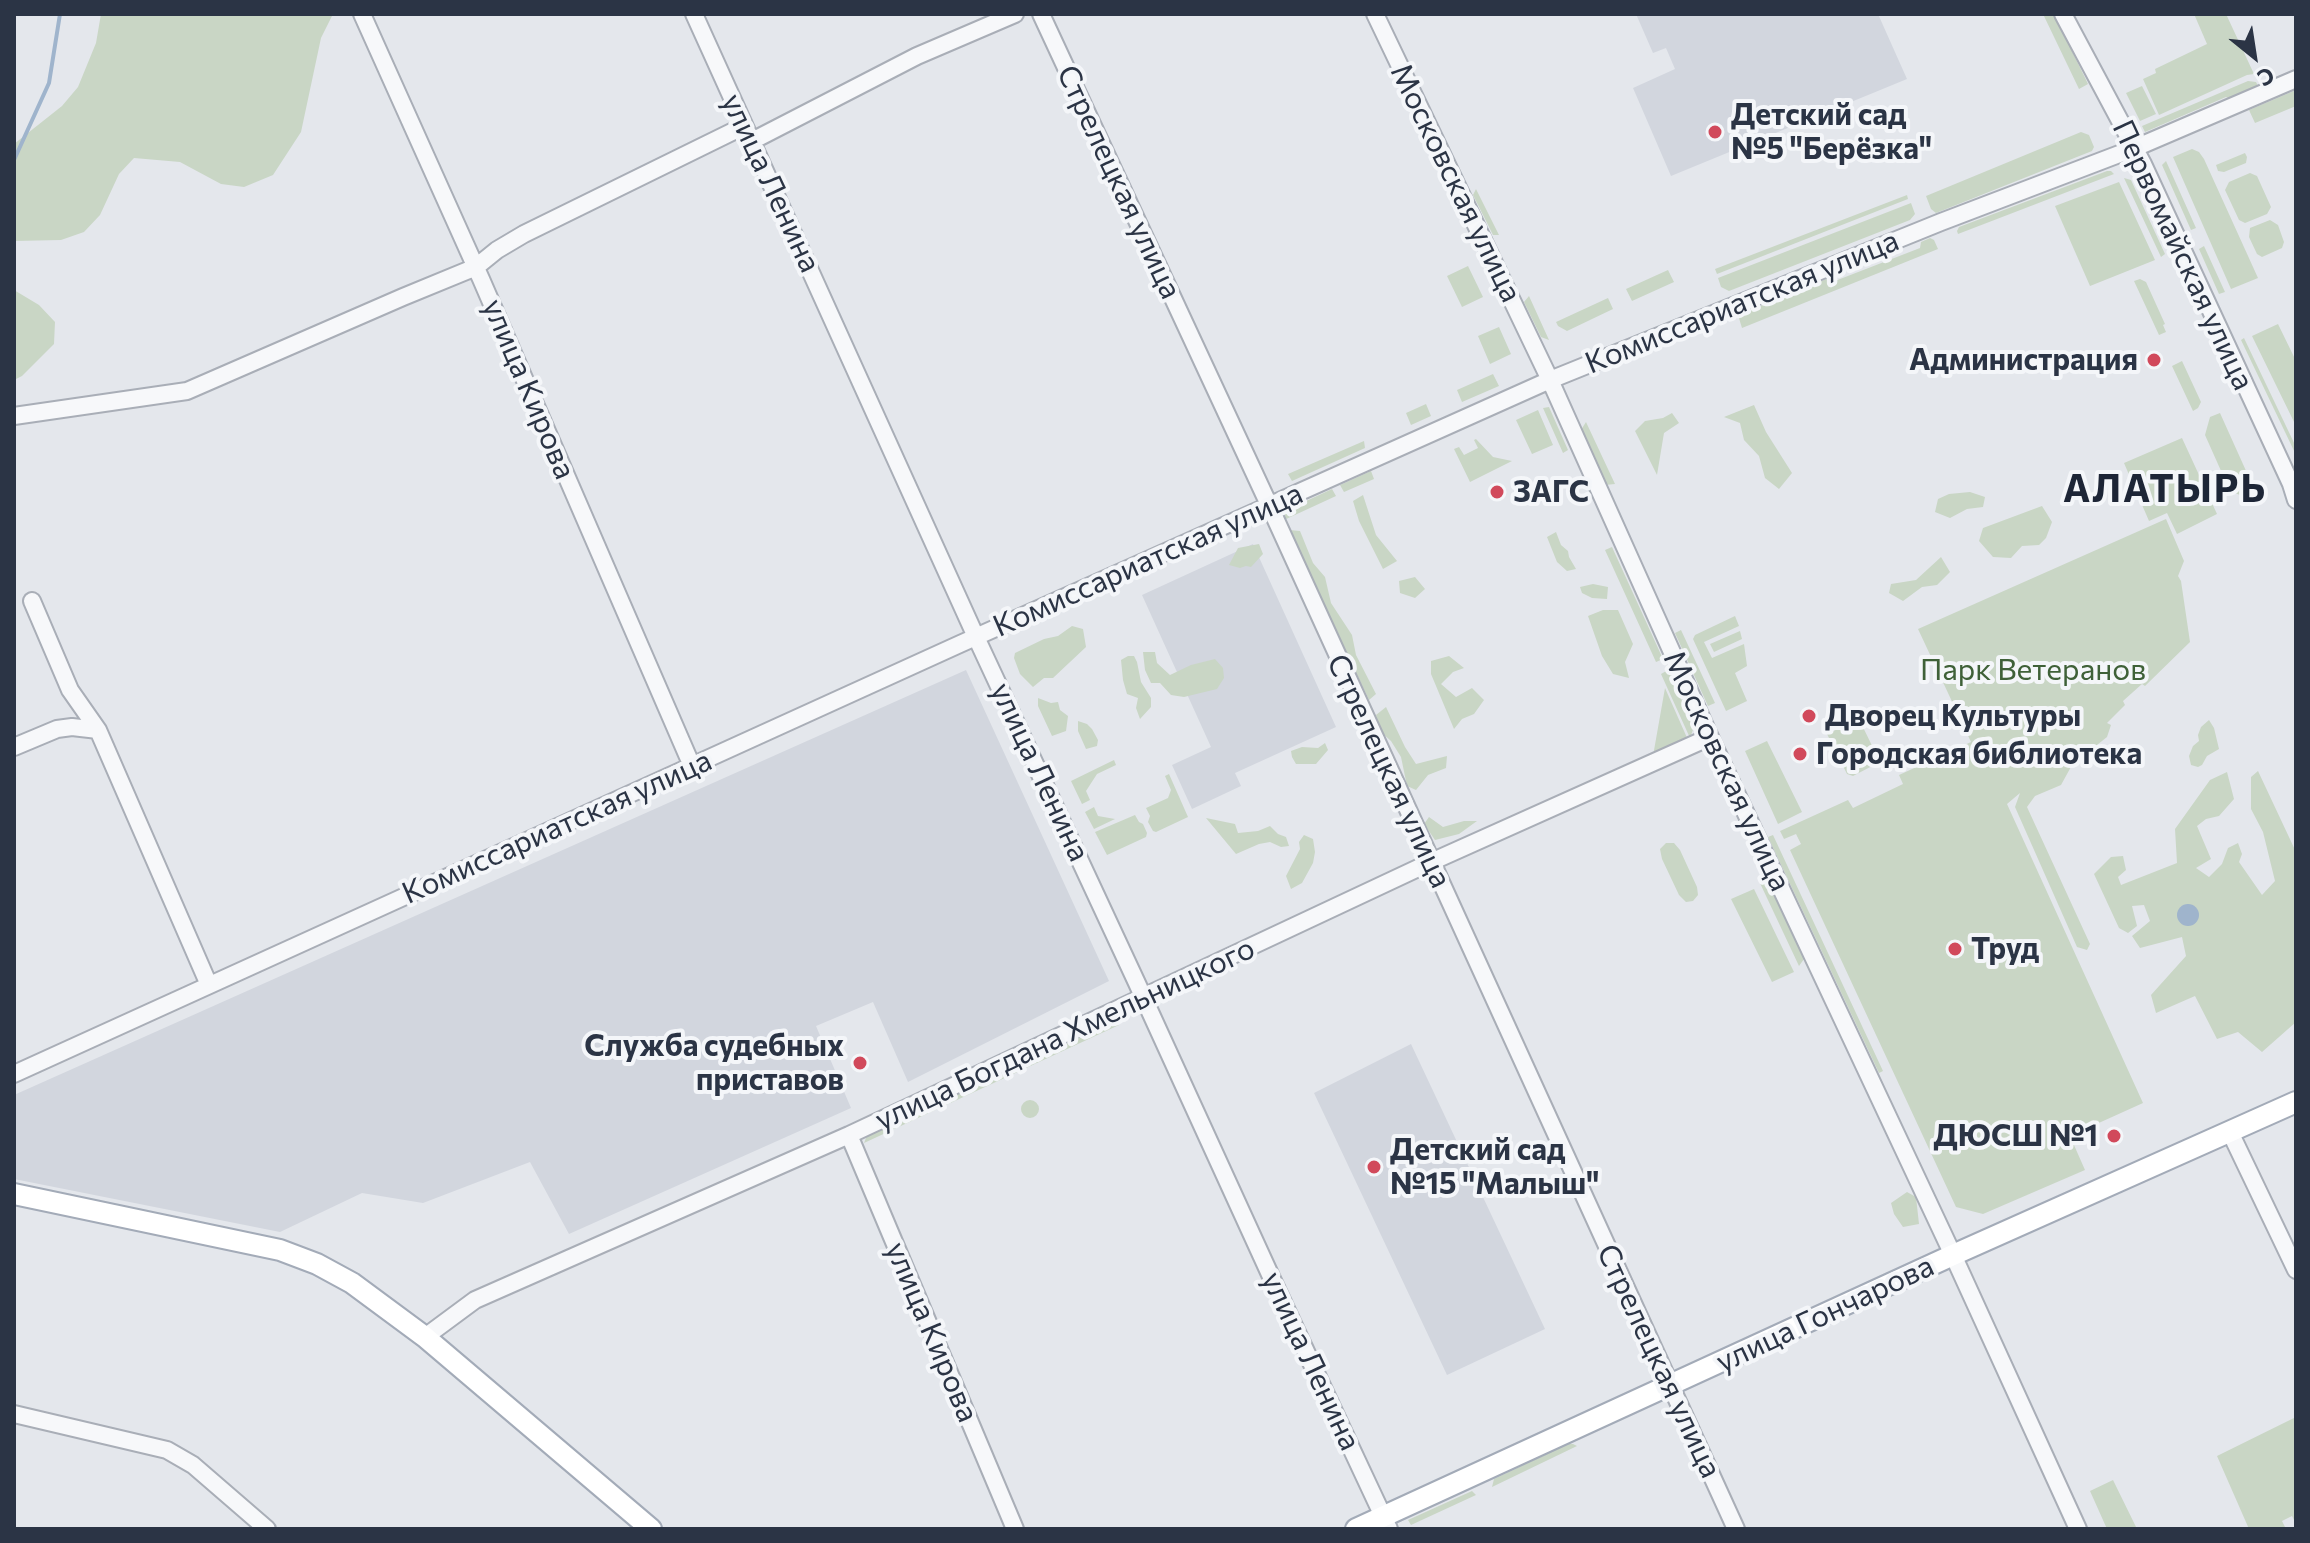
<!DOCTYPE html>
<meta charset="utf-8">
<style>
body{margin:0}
#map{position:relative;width:2310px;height:1543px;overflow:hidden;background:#e4e7ec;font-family:Commissioner,sans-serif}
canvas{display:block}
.frame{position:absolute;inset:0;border:16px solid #2b3445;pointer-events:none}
.north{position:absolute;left:2214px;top:16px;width:80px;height:80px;-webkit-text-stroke:6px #f4f6f9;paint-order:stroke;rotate:150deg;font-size:22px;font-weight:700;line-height:32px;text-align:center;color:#2b3445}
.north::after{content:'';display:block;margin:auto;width:28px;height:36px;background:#2b3445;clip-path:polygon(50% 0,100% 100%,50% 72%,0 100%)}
</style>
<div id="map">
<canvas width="2310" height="1543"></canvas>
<div class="frame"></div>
<div class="north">С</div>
</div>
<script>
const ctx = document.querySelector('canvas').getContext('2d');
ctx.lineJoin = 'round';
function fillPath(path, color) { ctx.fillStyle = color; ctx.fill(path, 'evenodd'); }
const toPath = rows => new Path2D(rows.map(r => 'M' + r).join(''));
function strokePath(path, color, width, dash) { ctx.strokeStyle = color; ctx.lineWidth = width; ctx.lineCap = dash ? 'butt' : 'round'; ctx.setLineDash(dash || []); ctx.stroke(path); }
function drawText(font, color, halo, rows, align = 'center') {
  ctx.font = font + ' Commissioner,sans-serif'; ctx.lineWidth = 8; ctx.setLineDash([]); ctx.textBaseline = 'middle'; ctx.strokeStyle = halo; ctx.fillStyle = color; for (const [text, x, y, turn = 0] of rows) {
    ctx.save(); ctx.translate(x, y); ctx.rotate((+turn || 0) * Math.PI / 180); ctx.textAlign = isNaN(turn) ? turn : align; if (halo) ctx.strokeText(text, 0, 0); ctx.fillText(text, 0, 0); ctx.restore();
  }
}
const built = toPath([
 [1636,14,1878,14,1907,79,1671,176,1633,88,1675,69,1666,48,1653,53],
 [1253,544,1336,727,1235,773,1241,786,1192,809,1172,765,1211,747,1142,595],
 [966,670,1109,981,908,1082,873,1002,816,1026,851,1108,569,1234,530,1162,423,1203,362,1193,280,1232,14,1179,14,1095],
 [1411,1044,1545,1329,1447,1375,1314,1093]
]);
const green = toPath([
 [101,14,333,14,321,38,301,132,273,175,244,187,221,184,180,162,134,158,119,174,100,215,84,232,61,240,14,241,14,144,62,106,78,87,96,43],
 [2043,14,2054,14,2088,84,2079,89],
 [2194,14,2226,14,2254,74,2247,75,2159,115,2143,79,2156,73,2155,69,2207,44],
 [2248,81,2256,82,2259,88,2232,100,2226,97,2145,132,2142,126],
 [2142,86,2156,114,2140,121,2126,93],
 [2296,90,2296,106,2255,123,2249,110],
 [2081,132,2089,135,2094,147,2092,151,1936,213,1931,209,1926,196],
 [2192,149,2199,152,2204,159,2258,278,2231,289,2173,157],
 [2245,153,2247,157,2246,163,2224,172,2218,171,2216,165],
 [2166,161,2196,228,2191,230,2162,165],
 [2107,171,2111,171,2114,174,1958,234,1957,231,1959,227],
 [2250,173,2257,176,2271,207,2267,214,2245,223,2239,220,2225,190,2229,182],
 [2124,178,2131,180,2165,254,2161,257],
 [2119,182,2155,260,2090,286,2055,206],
 [1476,189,1499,235,1493,235,1473,195],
 [1907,195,1908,199,1717,274,1715,269],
 [1911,203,1915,214,1910,220,1729,291,1721,287,1718,278],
 [2270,220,2278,225,2284,242,2282,248,2262,257,2257,254,2249,237,2250,228],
 [1930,238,1934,240,1938,249,1742,328,1738,315,1829,278,1835,281,1920,248,1921,242],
 [2204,246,2225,292,2219,294,2199,249],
 [1468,266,1483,297,1462,307,1447,276],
 [1668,270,1674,282,1632,301,1626,289],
 [2140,279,2146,282,2165,324,2163,325,2166,332,2159,335,2134,281],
 [14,290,39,305,55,322,54,344,22,376,14,380],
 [1529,296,1549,340,1541,337,1524,302],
 [1608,298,1613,309,1567,331,1558,326,1556,322],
 [2278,324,2296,361,2296,426,2252,336],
 [1499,327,1511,354,1490,364,1478,336],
 [2244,338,2296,447,2296,455,2241,340],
 [2182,361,2201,402,2198,408,2193,411,2172,366],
 [1493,374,1499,386,1462,402,1457,390],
 [1426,404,1431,416,1411,425,1406,413],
 [1754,405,1766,432,1792,473,1779,489,1765,478,1759,456,1744,440,1740,423,1724,417],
 [1549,407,1568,450,1563,453,1543,408],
 [1538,410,1553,445,1532,454,1516,420],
 [1672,413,1679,423,1664,433,1657,475,1635,431,1645,421,1663,418],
 [2220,413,2256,493,2245,497,2230,491,2205,435,2210,417],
 [1586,422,1615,484,1605,485,1581,430],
 [2182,438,2217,514,2177,534,2167,513,2149,521,2124,463],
 [1476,439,1493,457,1512,461,1470,482,1454,449,1459,447,1464,455,1478,448,1474,440],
 [1364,441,1365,448,1292,481,1288,474],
 [1371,471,1374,479,1344,492,1340,485],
 [1332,489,1336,496,1284,520,1285,514,1289,509],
 [1970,492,1985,497,1983,507,1967,509,1950,518,1935,512,1938,499,1949,494],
 [1363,495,1376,535,1397,561,1383,569,1359,521,1353,501],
 [2042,506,2052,522,2046,538,2039,545,2022,546,2011,558,1993,557,1979,541,1983,528],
 [2166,519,2184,561,2178,576,2181,581,2190,642,2145,686,2142,684,2123,701,2125,705,2107,723,2111,725,2107,737,2072,765,2061,785,2035,796,2027,807,2090,944,2087,950,2077,947,2015,807,2020,793,2007,804,2143,1103,2070,1136,2085,1170,1983,1214,1956,1207,1790,850,1801,844,1796,834,1784,839,1780,831,1848,800,1853,808,1903,784,1899,775,1971,742,1918,629],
 [1289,530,1300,531,1313,563,1325,577,1331,603,1352,635,1356,655,1376,694,1369,700],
 [1556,532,1561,545,1568,551,1569,557,1576,569,1567,571,1557,562,1547,537],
 [1259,544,1263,554,1251,567,1246,566,1240,568,1229,565,1238,548],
 [1612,547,1663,659,1656,662,1605,550],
 [1941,557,1950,572,1937,585,1922,587,1903,601,1889,593,1891,584,1916,580],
 [1415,577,1425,589,1415,598,1400,593,1399,581],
 [1593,584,1608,587,1607,599,1592,598,1582,593,1580,587],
 [1603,610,1618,610,1633,644,1625,662,1629,678,1613,674,1602,656,1588,616],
 [1735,616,1739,626,1704,642,1712,658,1744,644,1747,666,1735,673,1747,701,1726,711,1693,639,1695,635],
 [1072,626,1083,629,1086,647,1053,678,1044,678,1033,687,1020,674,1014,658,1015,653,1044,639,1058,636],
 [1681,630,1715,703,1708,706,1675,633],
 [1740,631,1742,639,1714,652,1710,644],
 [1143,652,1155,652,1157,663,1170,675,1191,665,1215,659,1223,668,1224,678,1217,689,1184,697,1171,695,1160,683,1151,683,1145,670],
 [1128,656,1134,656,1137,662,1141,682,1151,698,1151,707,1140,719,1136,708,1138,698,1127,694,1123,680,1121,660],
 [1449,656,1464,668,1453,672,1441,684,1456,697,1472,688,1484,700,1474,714,1462,719,1454,729,1431,674,1431,661],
 [1668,670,1694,727,1690,738,1661,674],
 [1665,688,1688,740,1653,756],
 [1038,698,1051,703,1058,702,1060,710,1068,716,1066,731,1052,736,1038,706],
 [1386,707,1405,747,1416,764,1447,756,1446,768,1428,775,1416,790,1407,786,1401,757,1391,741,1381,732,1376,715],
 [1859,719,1878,758,1876,764,1853,776,1847,774,1827,734],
 [2209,720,2214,728,2219,749,2207,756,2202,765,2198,767,2191,765,2189,756,2193,746,2199,741,2198,735,2201,727],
 [1078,721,1087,724,1092,729,1098,740,1097,746,1086,749,1078,731],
 [1767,741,1802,812,1778,824,1745,751],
 [1325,743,1328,750,1316,764,1296,764,1292,757,1291,751,1302,747,1318,748],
 [1114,760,1116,765,1097,774,1086,791,1090,800,1082,804,1071,781],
 [2258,771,2296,852,2296,1022,2262,1052,2238,1032,2217,1039,2195,996,2156,1013,2151,995,2186,956,2182,937,2140,948,2132,936,2150,921,2144,905,2132,906,2137,926,2128,933,2119,928,2094,874,2111,857,2123,856,2126,870,2118,877,2121,885,2177,863,2175,829,2210,780,2227,772,2234,799,2219,816,2206,819,2197,826,2211,859,2196,868,2209,877,2222,864,2228,848,2238,843,2242,854,2239,862,2262,895,2275,881,2263,832,2251,809,2251,777],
 [1169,774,1188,817,1156,832,1153,831,1148,822,1150,816,1146,808,1168,798,1171,790,1165,776],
 [1094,807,1098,816,1115,819,1094,829,1085,812],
 [1135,815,1139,822,1143,824,1147,833,1146,837,1107,855,1095,832],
 [1429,817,1443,827,1464,821,1477,821,1459,834,1435,840,1424,824],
 [1206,818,1235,824,1238,833,1258,831,1270,826,1278,834,1286,837,1289,846,1281,847,1270,842,1259,844,1236,854],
 [1304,835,1313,839,1315,852,1313,863,1302,883,1291,889,1286,876,1300,849,1299,842],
 [1773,835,1883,1071,1879,1073,1768,837],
 [1666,843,1674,843,1680,850,1697,887,1698,895,1693,901,1686,902,1679,895,1662,859,1660,849],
 [1759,881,1769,884,1804,959,1799,966],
 [1754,889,1794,972,1772,982,1731,899],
 [1110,1021,1119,1025,864,1143,868,1133],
 '1021 1109a9 9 0 1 1 18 0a9 9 0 1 1-18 0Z',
 [1907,1192,1916,1197,1919,1224,1903,1227,1894,1214,1891,1203],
 [2296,1417,2296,1524,2292,1516,2282,1521,2286,1529,2249,1529,2217,1456],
 [1568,1444,1573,1444,1577,1446,1492,1487,1494,1479],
 [2113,1480,2137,1529,2107,1529,2090,1491],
 [1472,1491,1476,1495,1411,1525,1408,1520]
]);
const water = toPath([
 '2177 915a11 11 0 1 1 22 0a11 11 0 1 1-22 0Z'
]);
const stream = toPath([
 [14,160,49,83,60,14]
]);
const minor = toPath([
 [362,14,481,279,692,766],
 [694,14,976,637,1136,981,1273,1281,1389,1529],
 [1041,14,1270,507,1736,1529],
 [1375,14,1550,380,1710,737,1953,1255,2078,1529],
 [2063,14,2143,164,2291,484,2296,500],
 [752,141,917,56,1015,14],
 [14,416,187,391,403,297,476,267,497,250,524,234,744,126],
 [32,601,70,690,98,730,209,985],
 [14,747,57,729,72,727,98,730],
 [14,1074,960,644,1550,380,1941,222,2135,148,2296,79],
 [2230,1132,2296,1270],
 [849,1135,1015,1529],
 [425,1337,475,1300,849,1135,1431,862,1710,737],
 [14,1414,167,1450,193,1465,267,1529]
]);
const major = toPath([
 [14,1194,280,1250,317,1264,352,1283,425,1337,651,1529],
 [1356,1529,1953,1255,2296,1102]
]);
const markers = [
 [1715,132,8,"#d1495b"],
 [2154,360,8,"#d1495b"],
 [1497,492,8,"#d1495b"],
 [1809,716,8,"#d1495b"],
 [1800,754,8,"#d1495b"],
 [1955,949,8,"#d1495b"],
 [860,1063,8,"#d1495b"],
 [2114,1136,8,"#d1495b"],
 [1374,1167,8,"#d1495b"]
];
const poiNames = [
 ["Детский сад",1731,115],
 ["№5 \"Берёзка\"",1731,149],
 ["Администрация",2138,360,"right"],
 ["ЗАГС",1513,492],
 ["Дворец Культуры",1825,716],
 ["Городская библиотека",1816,754],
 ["Труд",1971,949],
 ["Служба судебных",844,1046,"right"],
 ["приставов",844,1080,"right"],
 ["ДЮСШ №1",2098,1136,"right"],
 ["Детский сад",1390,1150],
 ["№15 \"Малыш\"",1390,1184]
];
const streetNames = [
 ["Стрелецкая улица",1119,182,65],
 ["улица Ленина",771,183,65],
 ["Московская улица",1456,183,64],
 ["Первомайская улица",2183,255,65],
 ["Комиссариатская улица",1742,302,-22],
 ["улица Кирова",529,389,67],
 ["Комиссариатская улица",1148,560,-24],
 ["Стрелецкая улица",1389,771,65],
 ["Московская улица",1727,771,65],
 ["улица Ленина",1040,772,65],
 ["Комиссариатская улица",557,827,-24],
 ["улица Богдана Хмельницкого",1065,1034,-25],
 ["улица Гончарова",1825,1314,-25],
 ["улица Кирова",932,1332,67],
 ["улица Ленина",1311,1361,65],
 ["Стрелецкая улица",1659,1361,65]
];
const parkNames = [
 ["Парк Ветеранов",2033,670]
];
const districtNames = [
 ["АЛАТЫРЬ",2165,489]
];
fillPath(built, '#d2d6de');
fillPath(green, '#c9d6c5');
fillPath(water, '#9fb4cc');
strokePath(stream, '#9fb4cc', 4);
strokePath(minor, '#a9aeb7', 20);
strokePath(major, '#a3abb8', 24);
strokePath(minor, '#f7f8fa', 16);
strokePath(major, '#fff', 20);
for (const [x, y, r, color] of markers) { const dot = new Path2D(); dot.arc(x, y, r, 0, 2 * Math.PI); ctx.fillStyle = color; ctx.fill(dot); strokePath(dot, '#f4f6f9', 3); }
drawText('bold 30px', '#2b3445', '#f4f6f9', poiNames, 'left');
drawText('30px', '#2b3445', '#f4f6f9', streetNames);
drawText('30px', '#3f6138', '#f4f6f9', parkNames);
ctx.letterSpacing = '2px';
drawText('bold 38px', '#1d2536', '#f4f6f9', districtNames);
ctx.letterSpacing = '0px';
</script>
